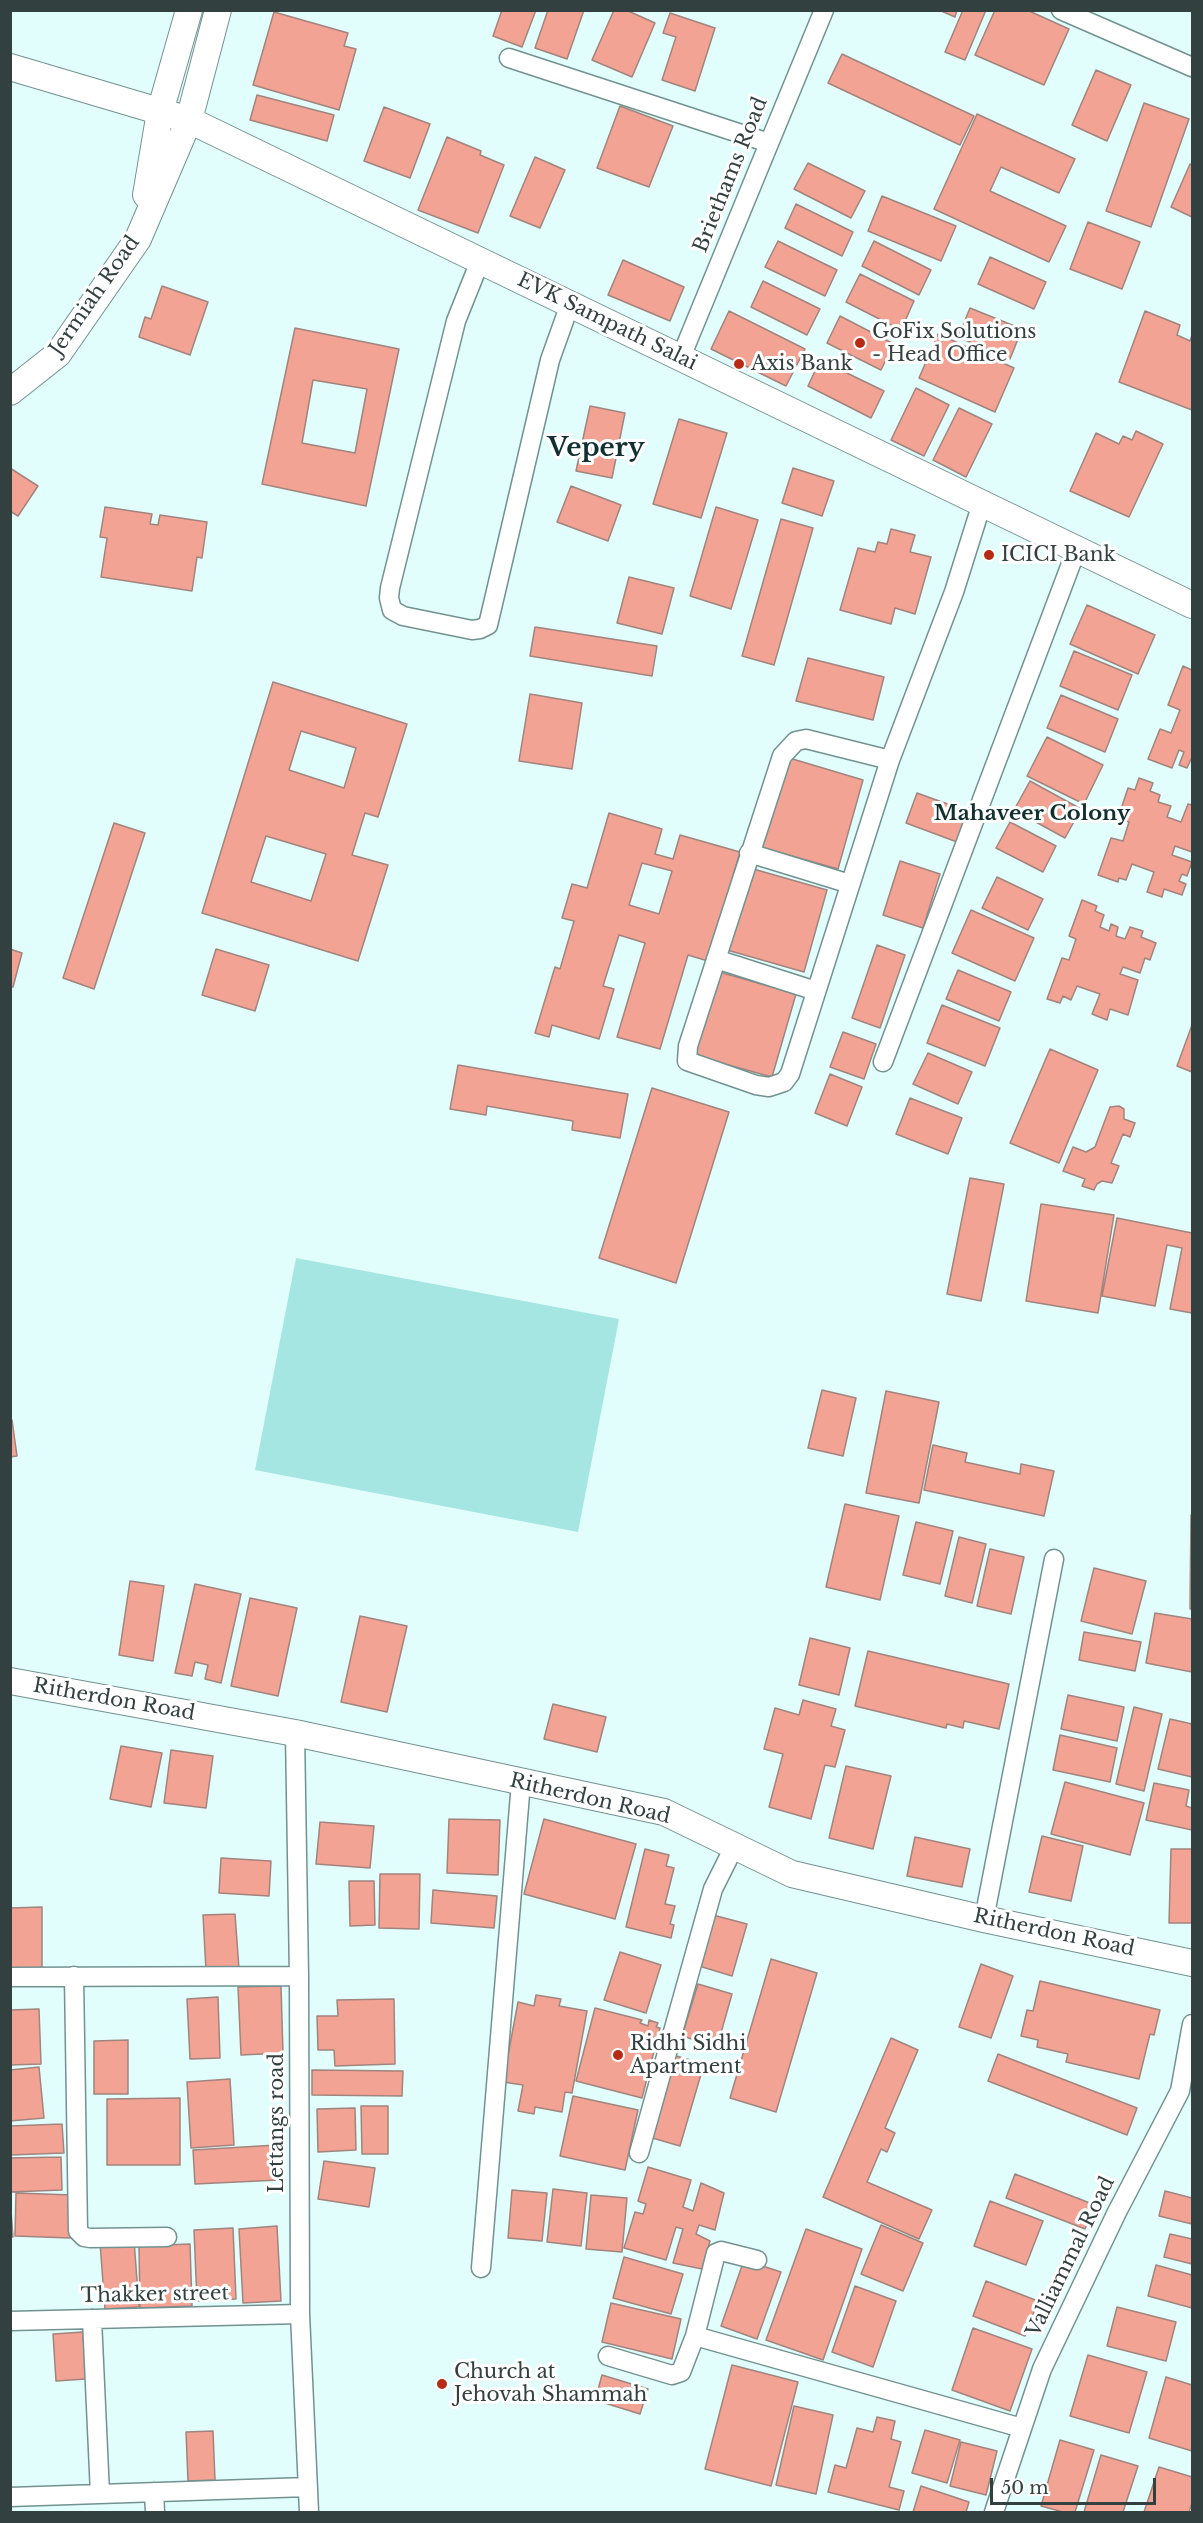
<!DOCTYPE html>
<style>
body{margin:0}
#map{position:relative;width:1203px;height:2523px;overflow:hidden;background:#e2fefc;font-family:"Libre Baskerville",serif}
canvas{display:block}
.frame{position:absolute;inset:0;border:12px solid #32403f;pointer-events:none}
.scale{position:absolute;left:990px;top:2478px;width:166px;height:27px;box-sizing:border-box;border:3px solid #32403f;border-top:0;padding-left:8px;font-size:18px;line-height:21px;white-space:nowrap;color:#32403f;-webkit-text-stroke:4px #fff;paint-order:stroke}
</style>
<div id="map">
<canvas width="1203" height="2523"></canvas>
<div class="frame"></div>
<div class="scale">50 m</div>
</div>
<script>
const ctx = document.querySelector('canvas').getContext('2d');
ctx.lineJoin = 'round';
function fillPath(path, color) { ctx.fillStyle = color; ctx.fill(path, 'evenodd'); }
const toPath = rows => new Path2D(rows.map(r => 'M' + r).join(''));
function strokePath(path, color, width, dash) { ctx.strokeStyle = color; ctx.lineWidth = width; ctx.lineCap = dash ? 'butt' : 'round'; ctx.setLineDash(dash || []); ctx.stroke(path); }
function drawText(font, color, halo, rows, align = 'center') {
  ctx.font = font + ' "Libre Baskerville",serif'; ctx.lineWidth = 6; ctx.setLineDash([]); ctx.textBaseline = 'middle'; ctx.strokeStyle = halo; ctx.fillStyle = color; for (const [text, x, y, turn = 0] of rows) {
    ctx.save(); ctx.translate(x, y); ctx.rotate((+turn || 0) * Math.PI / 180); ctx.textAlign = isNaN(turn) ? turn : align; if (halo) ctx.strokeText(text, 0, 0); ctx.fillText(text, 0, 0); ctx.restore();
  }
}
const green = toPath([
 [296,1258,619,1319,578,1532,255,1470]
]);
const building = toPath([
 [502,10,536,10,522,47,493,36,502,10],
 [548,10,584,10,567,59,535,48,548,10],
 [614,10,626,10,655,23,632,77,592,60,614,10],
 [939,10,957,10,955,17,939,10],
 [963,10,986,10,965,60,945,52,963,10],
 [995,10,1027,10,1069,29,1044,85,975,55,995,10],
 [274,12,348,33,344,46,356,49,339,110,253,85,274,12],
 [670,13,715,28,695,91,662,80,676,37,663,33,670,13],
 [842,54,974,116,960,145,828,83,842,54],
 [1096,70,1131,85,1107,141,1072,125,1096,70],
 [257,95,334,115,327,141,250,120,257,95],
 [1144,103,1189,119,1151,227,1106,211,1144,103],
 [620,106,673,126,649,187,597,168,620,106],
 [384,107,430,124,410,178,364,161,384,107],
 [977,114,1075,159,1059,193,1001,167,990,191,1066,226,1049,262,934,209,977,114],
 [447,137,481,151,480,155,504,165,478,233,418,210,447,137],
 [535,157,565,170,540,228,510,216,535,157],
 [808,163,865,191,851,218,794,189,808,163],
 [1190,164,1192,165,1192,217,1171,207,1190,164],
 [882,196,956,226,941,261,868,231,882,196],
 [796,204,853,232,842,256,785,228,796,204],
 [1088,222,1140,242,1122,289,1070,269,1088,222],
 [778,241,837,270,825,296,765,267,778,241],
 [874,241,931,270,919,295,862,266,874,241],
 [990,257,1046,282,1034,309,978,284,990,257],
 [623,260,684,287,670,321,608,295,623,260],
 [860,274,914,301,901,330,846,302,860,274],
 [763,281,820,309,807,335,751,307,763,281],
 [162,286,208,302,190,355,139,337,145,317,151,319,162,286],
 [970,308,1022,329,1010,359,958,337,970,308],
 [729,311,805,349,786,386,711,349,729,311],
 [1145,311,1180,325,1177,335,1190,341,1192,335,1192,410,1119,382,1145,311],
 [840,316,894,344,881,370,827,343,840,316],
 [295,328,399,349,366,506,262,484,295,328],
 [313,380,367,389,355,453,302,443,313,380],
 [938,334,1014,368,995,412,919,378,938,334],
 [820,360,884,391,871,418,808,386,820,360],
 [916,388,949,405,924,456,891,440,916,388],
 [590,406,625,413,612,478,576,471,590,406],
 [959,408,992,424,966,477,933,460,959,408],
 [679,419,727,433,701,518,653,504,679,419],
 [1136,431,1163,444,1129,517,1070,491,1096,433,1119,444,1123,436,1132,440,1136,431],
 [10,468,38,486,18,516,10,511,10,468],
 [793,468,834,481,822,516,782,503,793,468],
 [571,486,621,505,608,541,557,522,571,486],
 [105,507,152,514,150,524,158,525,160,515,207,522,202,558,197,557,192,591,101,577,107,538,100,537,105,507],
 [716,507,758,520,731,609,690,596,716,507],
 [781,519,813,528,774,665,742,656,781,519],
 [891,529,915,535,910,552,931,557,915,614,895,608,891,624,840,610,858,548,875,552,878,542,887,544,891,529],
 [629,577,674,588,662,634,617,623,629,577],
 [1087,605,1155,635,1138,674,1070,644,1087,605],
 [535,627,657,646,652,676,530,656,535,627],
 [1074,651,1132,675,1118,710,1060,686,1074,651],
 [808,658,884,677,873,720,796,701,808,658],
 [1183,666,1192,670,1192,757,1187,768,1179,765,1184,752,1179,750,1172,768,1148,759,1160,729,1171,733,1180,710,1168,705,1183,666],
 [273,682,407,724,378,817,365,813,352,855,388,865,358,961,202,913,273,682],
 [301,731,356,748,344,788,289,770,301,731],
 [266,836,326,854,311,901,251,882,266,836],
 [530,694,582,703,572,769,519,761,530,694],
 [1061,695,1118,719,1105,752,1047,728,1061,695],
 [1047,737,1103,765,1084,804,1027,776,1047,737],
 [786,757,863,780,838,869,760,847,786,757],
 [1139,778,1153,783,1150,791,1160,795,1158,802,1171,806,1167,817,1181,822,1188,804,1192,805,1192,852,1175,846,1172,855,1192,862,1187,876,1182,874,1179,881,1186,884,1182,895,1164,889,1162,897,1147,892,1154,872,1132,864,1126,880,1119,878,1118,882,1098,875,1111,838,1123,841,1129,822,1118,818,1128,788,1135,790,1139,778],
 [1030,781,1081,809,1065,838,1014,810,1030,781],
 [917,793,967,811,957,842,906,823,917,793],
 [609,813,662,829,655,854,673,859,680,835,740,852,708,961,688,955,660,1049,617,1037,645,943,619,935,603,986,614,989,599,1039,552,1025,549,1037,535,1033,555,967,560,969,574,921,562,918,572,884,587,888,609,813],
 [642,863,672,871,659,914,629,905,642,863],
 [1010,822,1056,846,1043,872,996,848,1010,822],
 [114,823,145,833,94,989,63,978,114,823],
 [900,861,940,874,923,928,883,915,900,861],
 [750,868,827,890,804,972,727,950,750,868],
 [997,877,1043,899,1028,930,982,908,997,877],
 [1082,900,1097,906,1095,911,1104,915,1100,927,1109,931,1111,924,1118,927,1116,936,1125,939,1130,927,1143,931,1141,937,1156,943,1150,960,1145,958,1140,973,1123,967,1120,974,1138,980,1128,1015,1110,1009,1107,1020,1092,1014,1100,994,1077,986,1071,1000,1063,996,1060,1003,1047,999,1062,958,1069,960,1076,939,1069,936,1082,900],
 [971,910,1034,938,1015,981,952,953,971,910],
 [877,945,905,955,880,1028,852,1018,877,945],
 [10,949,22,953,13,987,10,986,10,949],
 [216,949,269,965,255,1011,202,995,216,949],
 [958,970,1011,992,999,1021,946,999,958,970],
 [716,971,796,994,772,1077,692,1055,716,971],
 [942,1005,1000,1028,985,1066,927,1043,942,1005],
 [1192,1025,1192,1072,1177,1066,1192,1025],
 [843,1032,876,1044,864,1079,830,1067,843,1032],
 [1050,1049,1098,1070,1059,1163,1010,1143,1050,1049],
 [928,1053,972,1072,958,1104,913,1084,928,1053],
 [458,1065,628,1094,620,1138,572,1130,573,1121,487,1106,486,1115,450,1109,458,1065],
 [830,1074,862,1087,847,1126,815,1113,830,1074],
 [652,1088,729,1112,676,1283,599,1258,652,1088],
 [910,1098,962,1118,948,1154,896,1134,910,1098],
 [1119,1106,1124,1109,1124,1119,1135,1123,1130,1137,1123,1134,1111,1163,1119,1166,1112,1183,1102,1181,1097,1184,1094,1190,1082,1186,1085,1179,1063,1171,1073,1147,1086,1152,1095,1147,1110,1107,1119,1106],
 [970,1178,1004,1184,981,1301,947,1294,970,1178],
 [1041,1204,1114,1215,1098,1313,1026,1301,1041,1204],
 [1117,1218,1192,1233,1192,1313,1170,1309,1182,1248,1167,1245,1155,1306,1102,1296,1117,1218],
 [822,1390,856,1398,843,1456,808,1448,822,1390],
 [886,1391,939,1402,919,1503,866,1493,886,1391],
 [12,1420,17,1456,10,1457,10,1421,12,1420],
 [933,1445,967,1453,965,1462,1020,1474,1021,1464,1054,1471,1044,1516,924,1490,933,1445],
 [845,1504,899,1516,880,1600,826,1587,845,1504],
 [1191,1515,1192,1515,1192,1609,1190,1609,1191,1515],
 [916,1522,953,1531,940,1584,903,1575,916,1522],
 [959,1537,986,1544,972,1603,945,1596,959,1537],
 [990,1549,1024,1557,1011,1614,977,1606,990,1549],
 [1094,1568,1146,1581,1132,1634,1081,1621,1094,1568],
 [130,1581,164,1586,153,1661,119,1655,130,1581],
 [195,1584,241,1594,221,1683,205,1679,208,1665,195,1662,192,1676,175,1673,195,1584],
 [250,1598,297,1608,278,1696,231,1686,250,1598],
 [1155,1613,1192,1619,1192,1672,1146,1663,1155,1613],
 [360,1616,407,1626,387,1712,341,1702,360,1616],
 [1084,1632,1141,1642,1135,1671,1079,1660,1084,1632],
 [810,1638,850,1648,839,1695,799,1685,810,1638],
 [868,1651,1009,1684,999,1729,964,1721,963,1728,947,1724,946,1728,855,1706,868,1651],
 [1068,1695,1124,1707,1117,1741,1061,1729,1068,1695],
 [803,1700,836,1709,831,1726,845,1730,835,1767,825,1765,811,1819,769,1807,783,1754,764,1749,775,1708,799,1715,803,1700],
 [553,1704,606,1717,597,1752,544,1739,553,1704],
 [1134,1707,1162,1714,1144,1791,1116,1784,1134,1707],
 [1170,1719,1192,1724,1192,1777,1158,1769,1170,1719],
 [1060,1735,1117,1748,1110,1782,1053,1770,1060,1735],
 [121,1746,162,1753,151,1807,110,1799,121,1746],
 [171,1750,213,1756,206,1808,164,1803,171,1750],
 [846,1766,891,1776,873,1849,829,1838,846,1766],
 [1065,1782,1144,1803,1130,1855,1051,1834,1065,1782],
 [1154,1783,1189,1790,1186,1806,1192,1808,1192,1830,1146,1820,1154,1783],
 [449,1819,500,1820,498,1875,447,1873,449,1819],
 [544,1819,636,1844,615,1919,524,1894,544,1819],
 [320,1822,374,1826,370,1868,316,1864,320,1822],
 [1042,1836,1083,1846,1071,1901,1029,1892,1042,1836],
 [915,1837,970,1849,962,1887,907,1876,915,1837],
 [645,1849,669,1855,666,1866,674,1868,665,1904,675,1906,670,1924,674,1925,671,1938,626,1927,645,1849],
 [1171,1849,1192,1849,1192,1923,1169,1923,1171,1849],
 [221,1858,271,1861,269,1896,219,1893,221,1858],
 [380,1874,420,1874,419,1929,379,1928,380,1874],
 [349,1881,374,1881,375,1925,350,1926,349,1881],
 [433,1890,497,1896,494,1928,431,1923,433,1890],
 [42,1907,42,1974,10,1974,10,1908,42,1907],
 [235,1914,239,1969,206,1971,203,1915,235,1914],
 [713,1915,747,1924,732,1976,699,1966,713,1915],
 [620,1952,661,1965,646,2013,604,2000,620,1952],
 [771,1959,817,1973,776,2112,730,2098,771,1959],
 [981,1964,1013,1976,991,2038,959,2027,981,1964],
 [1040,1981,1160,2010,1154,2035,1150,2034,1139,2079,1066,2062,1068,2054,1037,2047,1038,2040,1021,2036,1027,2010,1033,2011,1040,1981],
 [698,1984,732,1994,717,2047,682,2036,698,1984],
 [281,1986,283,2053,241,2055,238,1987,281,1986],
 [536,1995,561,1999,559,2006,587,2011,572,2093,565,2092,562,2112,535,2107,534,2114,518,2111,523,2085,503,2082,518,2002,534,2006,536,1995],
 [218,1997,220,2058,190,2059,187,1999,218,1997],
 [394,1999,395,2064,335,2066,334,2050,318,2050,317,2016,338,2016,337,2000,394,1999],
 [595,2008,642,2020,640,2023,648,2026,649,2020,658,2023,656,2027,660,2028,642,2098,576,2081,595,2008],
 [39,2009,41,2064,10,2065,10,2010,39,2009],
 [891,2038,918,2050,885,2128,895,2133,887,2152,881,2149,867,2182,932,2210,919,2239,823,2197,891,2038],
 [128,2040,128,2094,94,2094,94,2041,128,2040],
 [998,2054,1137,2108,1127,2135,988,2081,998,2054],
 [673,2055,704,2064,680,2146,649,2137,673,2055],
 [39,2067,44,2118,10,2121,10,2070,39,2067],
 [312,2070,403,2071,402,2096,312,2095,312,2070],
 [230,2079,234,2145,191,2148,187,2082,230,2079],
 [573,2096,638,2110,625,2170,560,2156,573,2096],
 [180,2098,180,2165,107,2165,107,2099,180,2098],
 [361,2106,388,2106,388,2154,362,2154,361,2106],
 [355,2108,356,2150,318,2152,317,2109,355,2108],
 [62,2124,64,2153,10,2155,10,2126,62,2124],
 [277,2145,279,2180,195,2184,193,2150,277,2145],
 [61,2157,62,2190,10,2192,10,2158,61,2157],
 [324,2161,375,2168,369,2207,318,2199,324,2161],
 [648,2167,691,2180,683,2207,693,2211,701,2183,724,2193,715,2230,699,2225,696,2234,710,2241,702,2269,673,2263,683,2229,676,2227,666,2260,624,2248,635,2212,643,2214,646,2204,638,2201,648,2167],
 [1015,2174,1095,2205,1085,2229,1006,2198,1015,2174],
 [553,2189,587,2193,581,2246,547,2242,553,2189],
 [512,2190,547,2193,542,2241,508,2238,512,2190],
 [1165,2191,1192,2198,1192,2224,1159,2216,1165,2191],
 [16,2193,72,2195,70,2238,15,2236,16,2193],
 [591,2195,627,2198,622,2252,586,2249,591,2195],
 [10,2197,13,2237,10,2237,10,2197],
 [990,2201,1043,2221,1026,2265,974,2246,990,2201],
 [881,2225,923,2243,903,2291,861,2274,881,2225],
 [277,2226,281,2301,243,2303,239,2229,277,2226],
 [233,2228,236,2299,197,2301,194,2230,233,2228],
 [806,2229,862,2249,823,2360,766,2340,806,2229],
 [1170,2234,1192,2239,1192,2264,1164,2257,1170,2234],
 [134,2240,139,2307,105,2309,100,2243,134,2240],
 [190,2244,192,2306,140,2308,139,2246,190,2244],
 [624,2257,683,2274,671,2314,613,2298,624,2257],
 [744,2260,781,2272,757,2339,721,2326,744,2260],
 [1156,2265,1192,2275,1192,2308,1148,2296,1156,2265],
 [986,2281,1038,2301,1025,2336,973,2316,986,2281],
 [855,2286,896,2301,873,2367,832,2352,855,2286],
 [611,2303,681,2319,672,2359,602,2342,611,2303],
 [1117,2307,1176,2322,1166,2361,1107,2346,1117,2307],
 [973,2328,1032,2349,1010,2411,952,2390,973,2328],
 [83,2332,86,2379,56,2381,53,2334,83,2332],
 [1088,2355,1147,2372,1129,2433,1070,2416,1088,2355],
 [732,2365,798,2382,771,2486,705,2469,732,2365],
 [602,2375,648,2389,640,2414,595,2400,602,2375],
 [1166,2377,1192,2385,1192,2451,1149,2438,1166,2377],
 [794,2406,833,2415,816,2494,776,2485,794,2406],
 [877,2417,895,2421,891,2439,901,2442,889,2487,904,2491,899,2510,828,2492,835,2465,846,2468,857,2428,873,2432,877,2417],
 [925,2430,960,2440,947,2483,912,2473,925,2430],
 [213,2431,215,2480,188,2481,186,2432,213,2431],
 [1060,2440,1094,2450,1075,2512,1063,2512,1041,2506,1060,2440],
 [961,2442,997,2451,986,2495,950,2486,961,2442],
 [1101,2455,1138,2466,1123,2512,1084,2512,1101,2455],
 [1159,2467,1192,2477,1192,2503,1189,2512,1144,2512,1159,2467],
 [921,2486,969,2502,966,2512,913,2512,921,2486]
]);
const street = toPath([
 [1061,10,1192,67],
 [509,58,769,143],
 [480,261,456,321,390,588,389,598,392,610,403,616,472,630,480,629,488,625,550,360,570,304],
 [681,357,824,10],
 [890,760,790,1074,784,1082,769,1087,756,1085,687,1061,688,1046,782,756,796,741,806,739,890,760,954,592,982,503],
 [749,853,850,884],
 [716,959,816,991],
 [883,1062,1077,548],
 [295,1733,299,1976,300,2314,309,2512],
 [984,1919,1054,1559],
 [74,1976,78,2231,84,2237,90,2238,167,2237],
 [10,1977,299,1976],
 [639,2153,713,1889,734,1847],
 [481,2268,521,1782],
 [92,2319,100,2494],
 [10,2321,300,2314],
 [695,2336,1022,2428],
 [608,2356,672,2375,681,2372,695,2336,716,2253,721,2251,757,2260],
 [154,2492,155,2512],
 [10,2497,307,2487],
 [994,2512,1042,2369,1117,2212,1180,2091,1192,2024]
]);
const secondary = toPath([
 [10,67,189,120,1192,605],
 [146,195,160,112,189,10],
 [10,392,58,354,138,239,189,120,218,10],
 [10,1681,295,1733,664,1812,792,1874,984,1919,1192,1963]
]);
const markers = [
 [860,343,6,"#b72b15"],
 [739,364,6,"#b72b15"],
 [989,555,6,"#b72b15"],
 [618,2055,6,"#b72b15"],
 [442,2384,6,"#b72b15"]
];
const streetNames = [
 ["Briethams Road",731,175,-68],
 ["Jermiah Road",95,296,-55],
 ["EVK Sampath Salai",607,322,26],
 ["Ritherdon Road",114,1700,10],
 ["Ritherdon Road",590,1799,13],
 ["Ritherdon Road",1054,1933,12],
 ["Lettangs road",277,2123,-90],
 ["Valliammal Road",1071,2257,-64],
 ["Thakker street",155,2295,-1]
];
const poiNames = [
 ["GoFix Solutions",872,332],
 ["- Head Office",872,355],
 ["Axis Bank",751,364],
 ["ICICI Bank",1001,555],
 ["Ridhi Sidhi",630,2044],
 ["Apartment",630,2067],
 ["Church at",454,2372],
 ["Jehovah Shammah",454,2395]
];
const neighbourhoodNames = [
 ["Mahaveer Colony",1032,814]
];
const districtNames = [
 ["Vepery",596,449]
];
fillPath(green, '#a6e6e2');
fillPath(building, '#f3a393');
strokePath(building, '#a1847e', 1.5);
strokePath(street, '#719290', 21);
strokePath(secondary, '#719290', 28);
strokePath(street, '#fff', 18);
strokePath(secondary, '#fff', 26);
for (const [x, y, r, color] of markers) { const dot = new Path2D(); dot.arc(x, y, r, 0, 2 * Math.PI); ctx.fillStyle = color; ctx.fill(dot); strokePath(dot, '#fff', 2); }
drawText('20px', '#32403f', '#fff', streetNames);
drawText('20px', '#32403f', '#fff', poiNames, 'left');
drawText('bold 21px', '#11302f', '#fff', neighbourhoodNames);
drawText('bold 26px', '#11302f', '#fff', districtNames);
</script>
